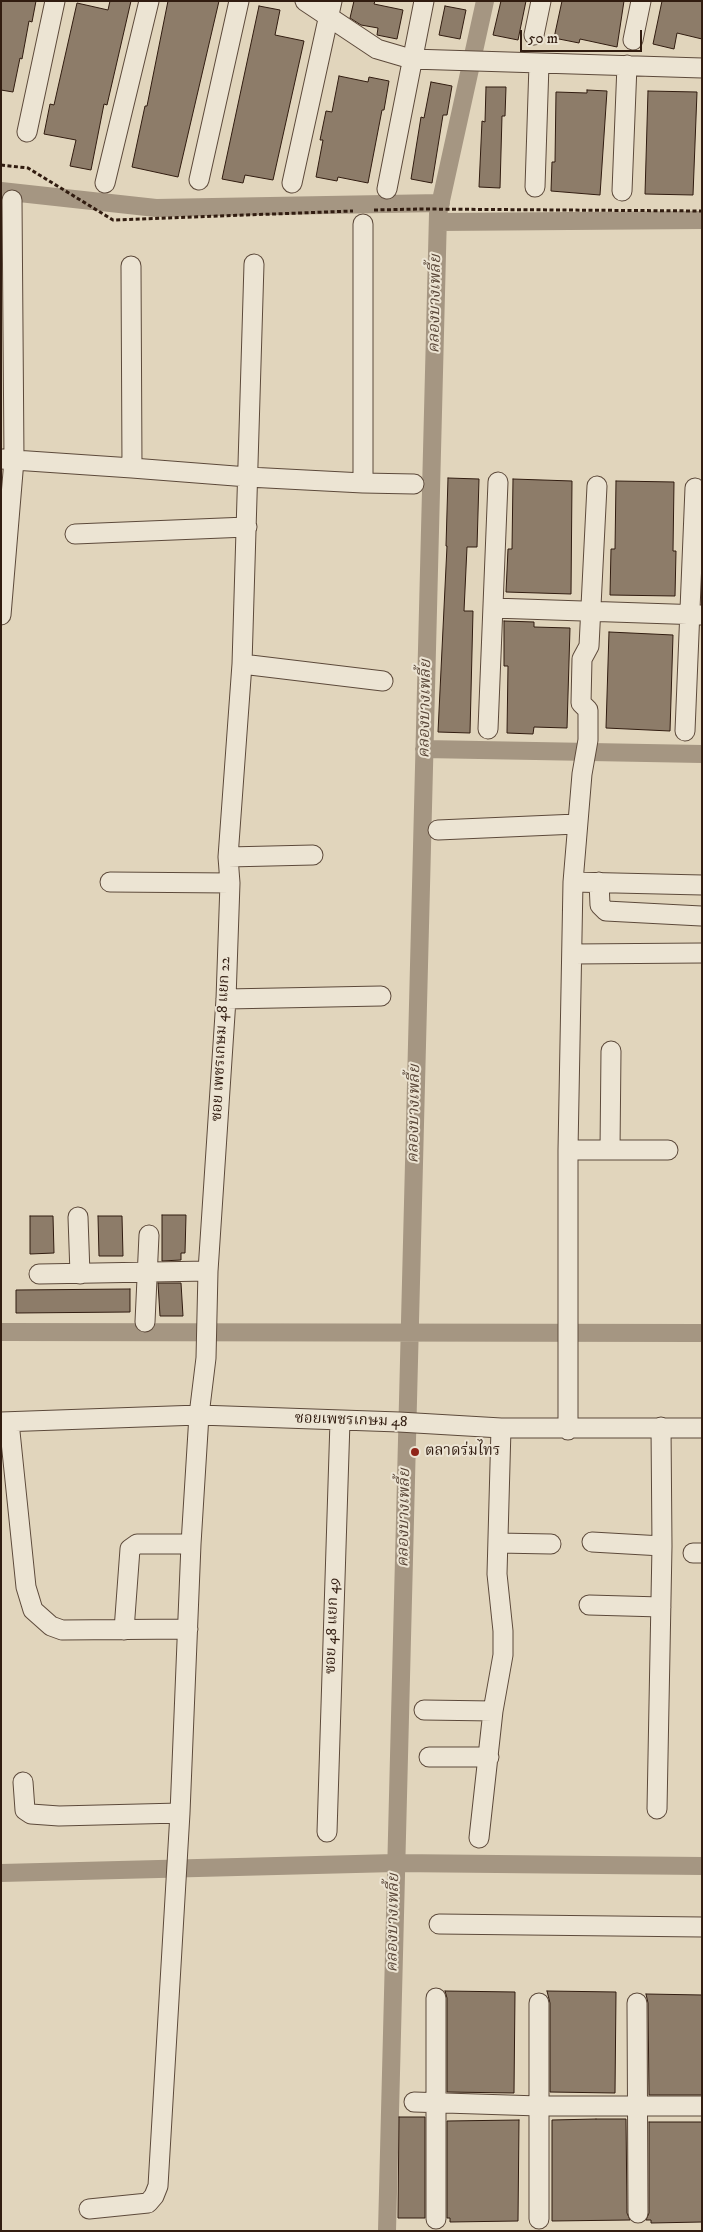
<!DOCTYPE html>
<meta charset="utf-8">
<style>
body{margin:0}
#map{position:relative;width:703px;height:2232px;overflow:hidden;background:#e1d5bc;font-family:"IM FELL DW Pica",serif}
canvas{display:block}
.frame{position:absolute;inset:0;border:2px solid #311c10;pointer-events:none}
.scale{position:absolute;left:520px;top:30px;width:122px;height:22px;box-sizing:border-box;border:2px solid #311c10;border-top:0;padding-left:6px;font-size:15px;line-height:18px;white-space:nowrap;color:#311c10;-webkit-text-stroke:4px #ece4d3;paint-order:stroke}
</style>
<div id="map">
<canvas width="703" height="2232"></canvas>
<div class="frame"></div>
<div class="scale">50 m</div>
</div>
<script>
const ctx = document.querySelector('canvas').getContext('2d');
ctx.lineJoin = 'round';
const toPath = rows => new Path2D(rows.map(r => 'M' + r).join(''));
function strokePath(path, color, width, dash) { ctx.strokeStyle = color; ctx.lineWidth = width; ctx.lineCap = dash ? 'butt' : 'round'; ctx.setLineDash(dash || []); ctx.stroke(path); }
function fillPath(path, color) { ctx.fillStyle = color; ctx.fill(path, 'evenodd'); }
function drawText(font, color, halo, rows, align = 'center') {
  ctx.font = font + ' "IM FELL DW Pica","Noto Serif Thai",serif'; ctx.lineWidth = 4; ctx.setLineDash([]); ctx.textBaseline = 'middle'; ctx.strokeStyle = halo; ctx.fillStyle = color; for (const [text, x, y, turn = 0] of rows) {
    ctx.save(); ctx.translate(x, y); ctx.rotate((+turn || 0) * Math.PI / 180); ctx.textAlign = isNaN(turn) ? turn : align; if (halo) ctx.strokeText(text, 0, 0); ctx.fillText(text, 0, 0); ctx.restore();
  }
}
const canal = toPath([
 [1,191,156,208,441,203],
 [438,222,702,220],
 [424,749,702,754],
 [1,1332,702,1333],
 [1,1873,395,1863,702,1866],
 [387,2231,438,214,485,1]
]);
const building = toPath([
 [1,1,36,1,32,22,29,21,22,59,20,58,13,92,1,90,1,1],
 [110,1,131,1,107,105,104,104,91,170,70,166,76,140,44,134,50,104,54,105,77,3,108,10,110,1],
 [168,1,219,1,178,177,132,167,145,106,147,106,168,1],
 [354,1,375,1,374,4,403,10,397,39,377,35,378,28,361,25,350,18,354,1],
 [501,1,526,1,518,40,493,35,501,1],
 [562,1,624,1,617,47,580,39,579,43,554,38,562,1],
 [662,1,702,1,702,39,677,33,674,49,653,44,662,1],
 [259,6,280,10,275,35,304,41,273,180,245,175,243,183,222,179,259,6],
 [445,6,466,10,460,39,439,35,445,6],
 [339,76,368,82,369,77,389,81,384,110,382,110,368,183,338,177,337,181,316,177,323,140,320,140,326,111,332,112,339,76],
 [431,82,452,86,447,115,443,115,432,183,411,179,421,117,424,118,431,82],
 [486,87,506,87,505,116,502,116,500,188,479,187,482,121,485,122,486,87],
 [587,90,607,91,600,195,551,191,552,162,555,162,556,92,587,93,587,90],
 [648,91,697,92,693,195,645,194,648,91],
 [448,478,479,479,477,547,467,547,464,611,473,611,470,733,438,732,447,546,446,546,448,478],
 [513,479,572,481,571,594,506,592,508,549,512,549,513,479],
 [616,481,674,482,673,551,676,551,675,596,610,595,611,549,615,549,616,481],
 [504,621,534,622,534,627,570,628,567,728,534,727,533,734,507,733,508,666,504,666,504,621],
 [609,632,673,635,670,731,606,728,609,632],
 [162,1215,186,1215,185,1253,181,1253,181,1260,162,1261,162,1215],
 [30,1216,53,1216,54,1253,30,1254,30,1216],
 [98,1216,122,1216,123,1256,99,1256,98,1216],
 [158,1283,181,1283,183,1316,160,1316,158,1283],
 [130,1289,130,1312,16,1313,16,1290,130,1289],
 [445,1991,515,1992,514,2093,447,2092,447,1998,445,1991],
 [547,1991,616,1992,615,2093,550,2092,550,2003,547,1991],
 [646,1994,702,1995,702,2095,649,2095,648,2003,646,1994],
 [399,2117,425,2117,425,2218,398,2218,399,2117],
 [596,2119,626,2119,627,2213,630,2220,552,2221,552,2120,596,2119],
 [519,2120,518,2221,450,2222,450,2218,447,2218,447,2121,519,2120],
 [649,2122,702,2122,702,2222,651,2223,651,2220,646,2220,649,2213,649,2122]
]);
const path = toPath([
 [1,165,28,168,113,220,353,211],
 [374,210,420,209,702,211]
]);
const minor = toPath([
 [305,1,377,49,411,59,702,68],
 [534,35,541,1],
 [633,40,641,1],
 [27,132,55,1],
 [199,180,239,1],
 [105,183,149,1],
 [292,183,332,1],
 [535,187,539,64],
 [387,189,424,1],
 [622,191,627,65],
 [12,200,14,460,132,468],
 [131,266,132,468,248,477,363,483,363,224],
 [363,483,414,484],
 [75,534,247,527],
 [493,608,702,615],
 [1,615,14,460,2,459],
 [242,664,383,681],
 [488,729,498,482],
 [685,731,695,488],
 [438,830,577,824],
 [228,857,313,855],
 [110,882,230,883],
 [573,882,702,885],
 [599,882,600,905,606,911,701,916],
 [573,954,702,953],
 [226,999,381,996],
 [568,1150,668,1150],
 [610,1150,611,1051],
 [78,1217,80,1274],
 [39,1274,208,1271],
 [145,1322,149,1235],
 [1,1422,199,1415,399,1422,501,1428,702,1428],
 [9,1422,26,1587,33,1610,51,1626,62,1630,188,1629],
 [568,1430,568,1150,573,882,582,774,588,740,588,710,581,703,582,659,589,646,597,486],
 [592,1542,662,1546],
 [498,1543,551,1544],
 [693,1553,702,1553],
 [589,1605,661,1607],
 [124,1630,130,1549,137,1544,191,1544],
 [424,1710,493,1711],
 [429,1757,489,1757],
 [23,1782,25,1810,31,1814,59,1816,180,1813],
 [657,1809,662,1546,661,1427],
 [327,1832,340,1421],
 [479,1838,493,1711,503,1655,503,1631,497,1574,501,1428],
 [439,1924,702,1927],
 [637,2003,638,2213],
 [414,2102,539,2106,702,2106],
 [89,2209,148,2203,154,2196,158,2186,180,1813,191,1544,199,1415,206,1358,208,1271,226,999,230,883,228,857,242,664,254,264],
 [436,2219,436,1998],
 [539,2219,539,2003]
]);
const markers = [
 [415,1452,5,"#8f2418"]
];
const streetNames = [
 ["ซอย เพชรเกษม 48 แยก 22",222,1039,-87],
 ["ซอยเพชรเกษม 48",351,1421,2],
 ["ซอย 48 แยก 49",333,1626,-88]
];
const poiNames = [
 ["ตลาดร่มไทร",425,1452]
];
const waterNames = [
 ["คลองบางเพลี้ย",436,304,-89],
 ["คลองบางเพลี้ย",426,709,-89],
 ["คลองบางเพลี้ย",415,1114,-89],
 ["คลองบางเพลี้ย",405,1518,-89],
 ["คลองบางเพลี้ย",394,1923,-89]
];
strokePath(canal, '#a59682', 18);
fillPath(building, '#8d7c69');
strokePath(building, '#311c10', 1);
strokePath(minor, '#5d4a3b', 21);
strokePath(path, '#311c10', 3, [4, 2.5]);
strokePath(minor, '#ece4d3', 19);
for (const [x, y, r, color] of markers) { const dot = new Path2D(); dot.arc(x, y, r, 0, 2 * Math.PI); ctx.fillStyle = color; ctx.fill(dot); strokePath(dot, '#ece4d3', 2); }
drawText('15px', '#311c10', '#ece4d3', streetNames);
drawText('15px', '#311c10', '#ece4d3', poiNames, 'left');
drawText('italic 16px', '#5a4738', '#ece4d3', waterNames);
</script>
